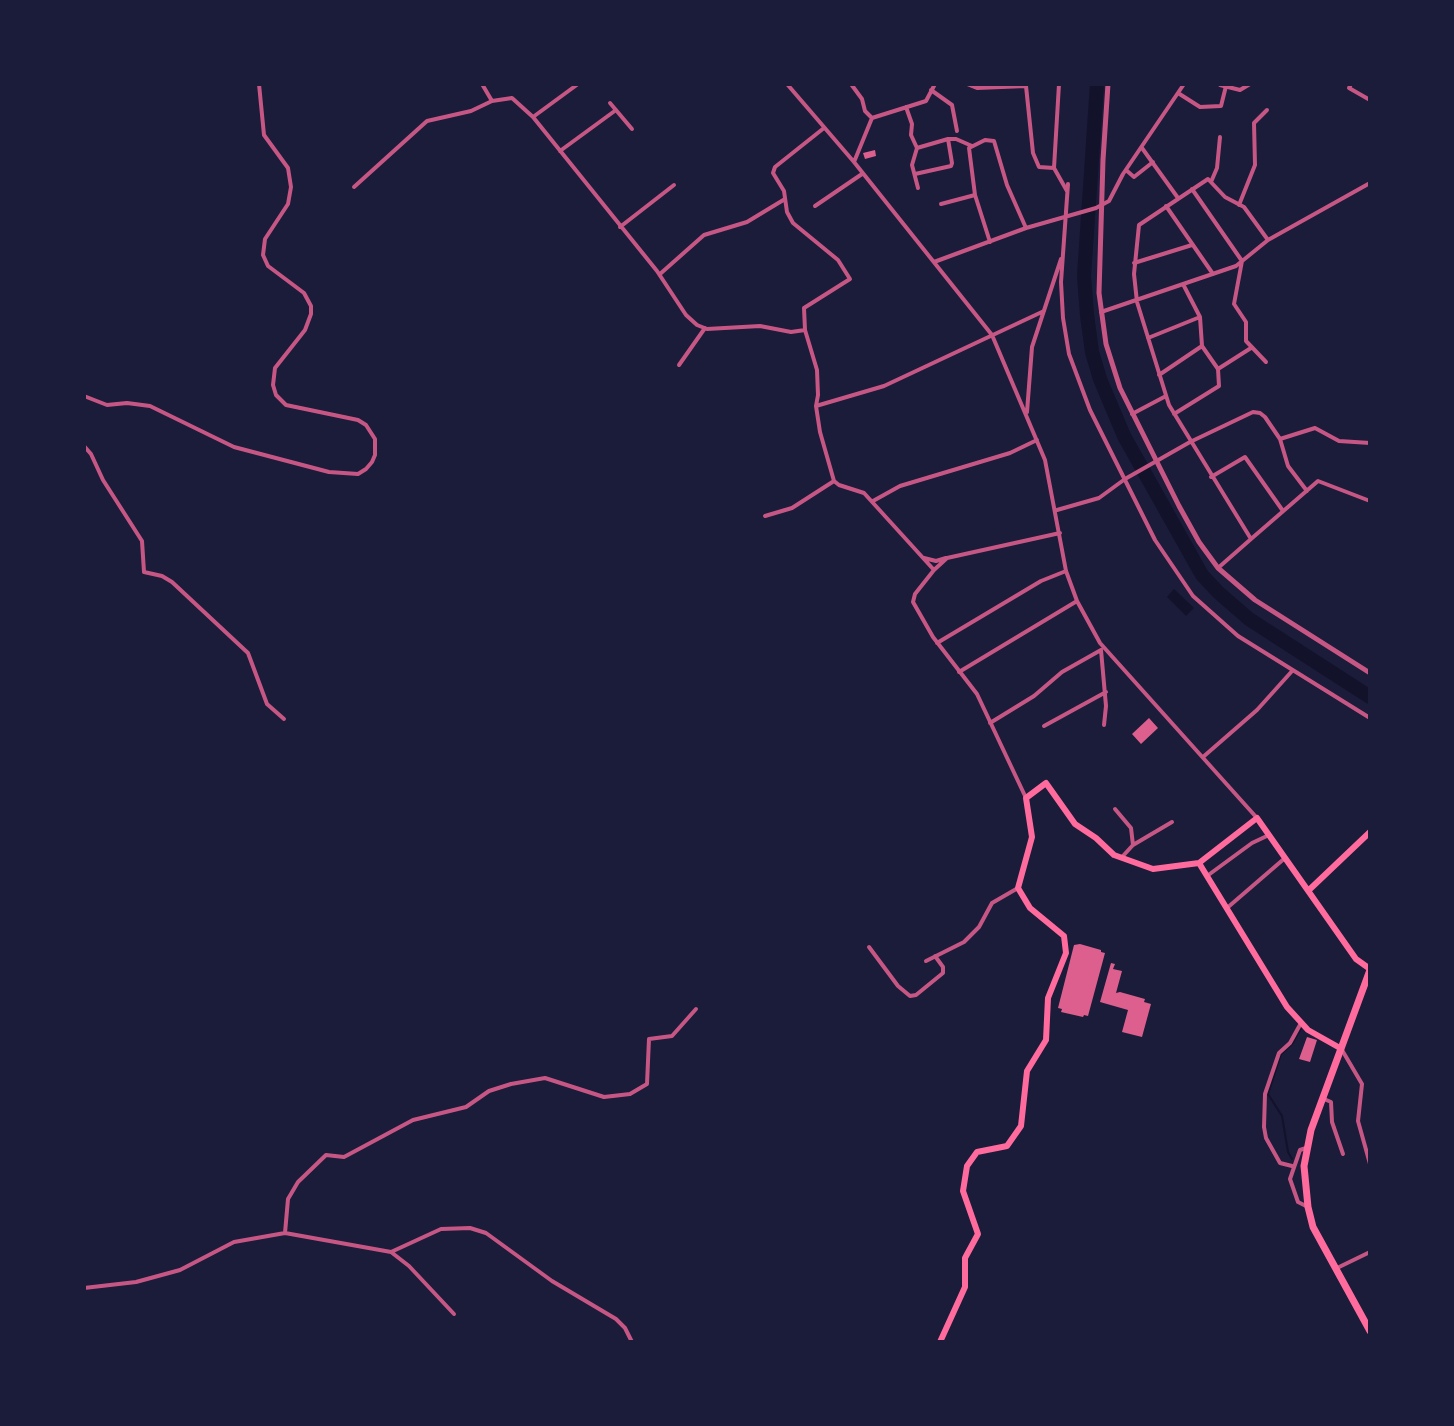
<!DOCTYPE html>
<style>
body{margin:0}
#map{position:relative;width:1454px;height:1426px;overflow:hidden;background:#1b1b3a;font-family:"Times New Roman",serif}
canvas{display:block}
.frame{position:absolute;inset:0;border:86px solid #1b1b3a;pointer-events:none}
</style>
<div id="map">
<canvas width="1454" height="1426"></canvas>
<div class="frame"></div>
</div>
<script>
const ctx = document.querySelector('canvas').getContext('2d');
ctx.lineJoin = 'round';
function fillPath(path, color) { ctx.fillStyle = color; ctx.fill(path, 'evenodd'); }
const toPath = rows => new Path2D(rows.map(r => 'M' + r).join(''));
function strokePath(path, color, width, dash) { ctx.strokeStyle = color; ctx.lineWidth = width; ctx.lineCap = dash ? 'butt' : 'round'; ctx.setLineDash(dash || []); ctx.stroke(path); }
const water = toPath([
 [1174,589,1194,608,1186,616,1167,597]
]);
const stream = toPath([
 [1292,1159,1288,1152,1282,1116,1268,1094,1281,1054,1292,1044,1301,1028]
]);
const river = toPath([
 [1097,84,1084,276,1087,315,1092,352,1100,379,1124,436,1202,575,1219,593,1249,619,1370,697]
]);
const building = toPath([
 [875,150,876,156,865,159,863,153],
 [1149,718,1158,728,1141,744,1132,734],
 [1080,944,1101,950,1101,952,1105,953,1088,1016,1084,1015,1083,1017,1061,1012,1062,1009,1058,1008,1074,945],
 [1111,963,1115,964,1113,969,1122,971,1116,993,1120,992,1145,999,1144,1002,1151,1004,1142,1037,1122,1032,1128,1010,1100,1002],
 [1307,1037,1317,1040,1310,1062,1299,1059]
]);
const minor = toPath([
 [482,84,492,101,512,98,533,117,657,271,686,315,697,325,707,329,760,326,791,332,805,330],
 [787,84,854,162,992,335,1045,460,1066,571,1077,601,1100,643,1257,818],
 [851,84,862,99,865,111,872,118],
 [967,84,977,88,1026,86,1033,153,1039,167,1054,168],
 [1059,84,1054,168,1067,191],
 [1351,84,1349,88,1370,100],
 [1220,85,1240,90,1250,84],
 [931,90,952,105,957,131],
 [1178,93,1200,107,1221,106,1226,86],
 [610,103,632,129],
 [906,107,912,124,911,135,917,148,912,165,918,188],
 [533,117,578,84],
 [824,128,775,167,773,173,784,191,787,212,793,223,838,260,850,279,804,308,805,330,817,370,818,395,816,406,820,432,834,481,839,485,864,493,934,570],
 [948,139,956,139,972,146],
 [1142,148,1178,198],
 [560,151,616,110],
 [854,162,872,118,926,101,935,84],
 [1126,170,1134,177,1153,162],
 [915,174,951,166,952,163,948,139,917,148],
 [1211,182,1217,168,1220,137],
 [1068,184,1061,282,1063,318,1069,354,1090,410,1155,540,1193,596,1238,636,1370,718],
 [354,187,427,121,471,111,492,101],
 [1192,189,1242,261,1234,304,1246,322,1246,341,1266,362],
 [941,204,975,195],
 [1239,205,1255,165,1254,123,1267,110],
 [815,206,862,174],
 [1166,206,1213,274],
 [620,227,674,185],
 [990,242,975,195,969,148,985,140,994,141,1007,185,1026,228],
 [934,262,1026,228,1096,208,1109,201,1123,174,1184,84],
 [1134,263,1192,245],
 [660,274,704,235,747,222,785,199],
 [1101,312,1236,266,1268,240,1370,183],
 [1148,338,1200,317],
 [679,365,705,328],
 [1218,369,1251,348],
 [1159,375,1202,346],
 [84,396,107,405,127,403,150,406,234,447,329,472,358,474,366,469,372,462,375,455,375,439,366,425,358,420,286,405,276,395,273,385,275,368,305,330,311,314,311,306,304,293,268,266,263,255,265,239,288,204,291,187,288,168,264,135,259,84],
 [816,406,884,386,1044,311],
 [1027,412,1032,347,1061,259],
 [1132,414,1166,396],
 [1174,414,1219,386,1218,369,1202,346,1200,317,1184,286],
 [1280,439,1288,466,1307,491],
 [84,446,91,454,103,480,142,541,144,572,162,576,172,582,248,653,267,704,284,719],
 [1211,477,1245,457,1283,511],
 [873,501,900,486,1010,453,1037,440],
 [1057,510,1099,498,1125,479,1190,442,1253,412,1260,413,1265,417,1280,439,1315,428,1339,441,1370,443],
 [765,516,792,508,834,481],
 [1251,539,1318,481,1370,501],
 [924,558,936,561,946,558],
 [1218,568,1251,539,1169,405,1137,302,1134,274,1139,225,1208,179,1225,197,1244,207,1268,240],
 [937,643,1041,581,1066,571],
 [1101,650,1106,706,1104,725],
 [959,672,1077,601],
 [990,723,1034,696,1062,672,1101,650],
 [1044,726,1106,692],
 [1203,757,1257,710,1293,670],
 [1026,798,977,694,933,637,913,602,915,594,934,570,947,558,1060,533],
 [1115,809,1131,828,1133,845],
 [1122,857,1133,845,1172,822],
 [1207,876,1252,843,1269,835],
 [1227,908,1285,858],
 [869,947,898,986,910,996,916,995,943,973,943,967,935,956],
 [926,961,964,942,979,927,992,903,1018,888],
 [1342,1050,1362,1084,1358,1121,1370,1164],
 [1324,1099,1331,1102,1332,1122,1343,1154],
 [1306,1148,1300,1150,1290,1179,1298,1202,1308,1207],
 [1292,1166,1280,1163,1266,1138,1264,1127,1265,1094,1279,1053,1290,1043,1301,1023],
 [285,1233,288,1199,298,1182,326,1155,344,1157,413,1120,466,1107,489,1091,511,1084,545,1078,604,1097,630,1094,647,1084,649,1039,672,1036,696,1009],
 [391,1252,441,1229,470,1228,486,1233,552,1281,616,1319,625,1328,632,1342],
 [1335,1269,1370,1252],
 [84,1288,136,1282,180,1270,234,1242,285,1233,391,1252,409,1266,454,1314]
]);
const tertiary = toPath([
 [1108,84,1103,160,1099,293,1106,344,1120,388,1179,506,1199,542,1218,568,1255,600,1370,673]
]);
const secondary = toPath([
 [1199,863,1287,1007,1308,1030,1340,1048],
 [1309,890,1370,832],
 [940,1342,965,1287,965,1258,978,1234,963,1191,967,1166,977,1152,1007,1146,1021,1126,1027,1071,1046,1040,1048,998,1066,953,1064,936,1030,908,1018,888,1032,837,1026,798,1046,783,1075,824,1096,838,1114,855,1153,869,1199,863,1257,818,1356,959,1370,969]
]);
const primary = toPath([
 [1370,970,1311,1130,1304,1166,1308,1207,1313,1227,1370,1331]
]);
fillPath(water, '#12122b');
strokePath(stream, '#12122b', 2);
strokePath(river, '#12122b', 14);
fillPath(building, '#dd5f8e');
strokePath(minor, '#c65784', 4);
strokePath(tertiary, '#c65784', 5);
strokePath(secondary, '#ff6b9d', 6);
strokePath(primary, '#ff6b9d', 7);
</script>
